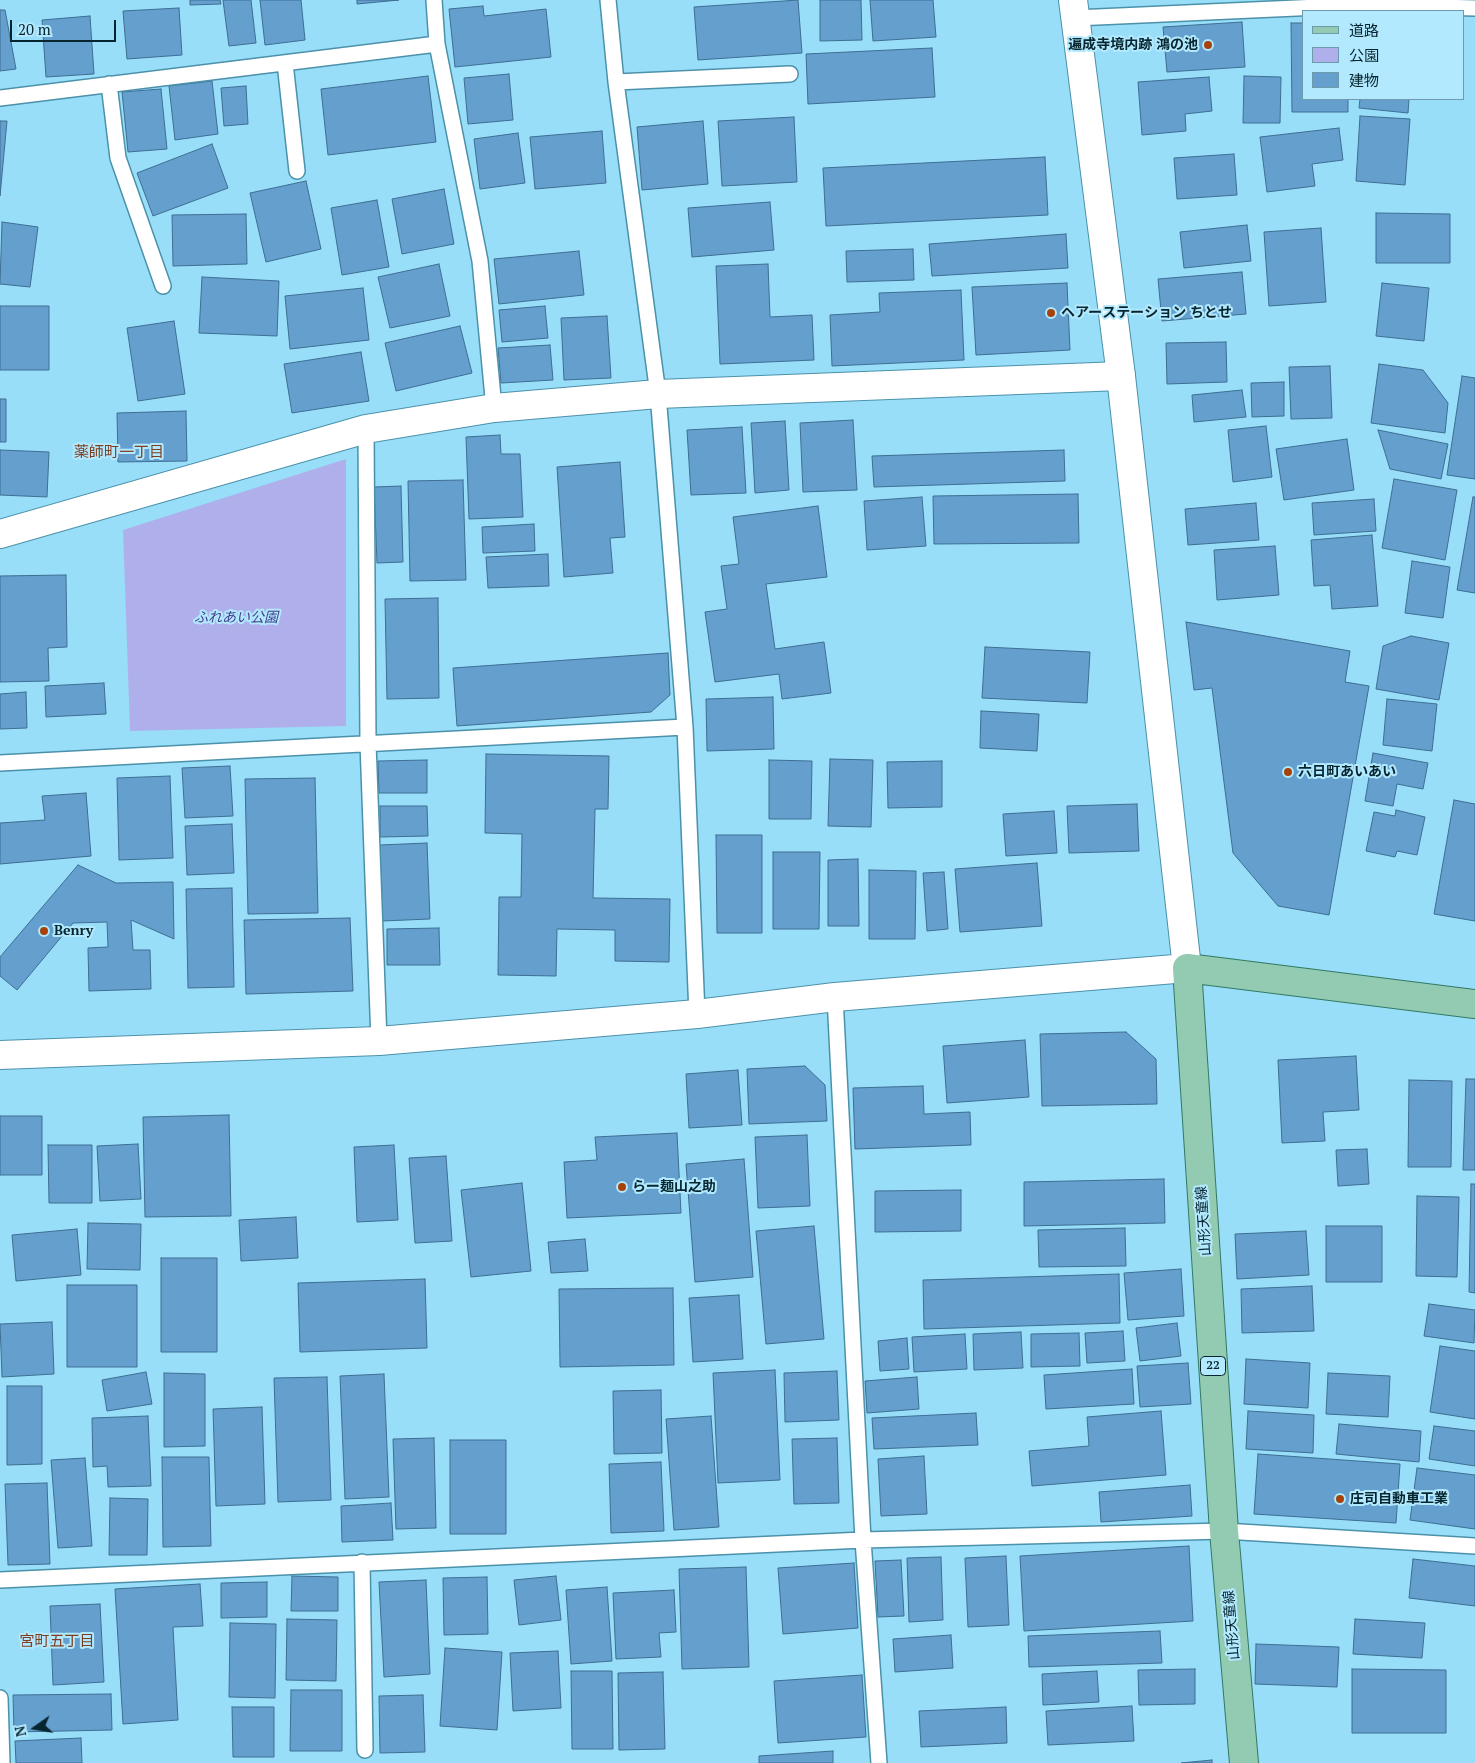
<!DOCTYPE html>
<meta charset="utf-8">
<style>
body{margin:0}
#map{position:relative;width:1475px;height:1763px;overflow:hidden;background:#98def8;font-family:"PT Serif","Noto Sans JP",serif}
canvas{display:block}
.legend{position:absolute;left:1302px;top:10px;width:162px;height:90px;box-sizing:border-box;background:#b2e9fe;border:1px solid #6e9bab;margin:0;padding:6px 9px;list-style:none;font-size:15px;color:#07252f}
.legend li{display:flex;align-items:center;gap:10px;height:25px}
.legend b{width:25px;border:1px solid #6e9bab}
.north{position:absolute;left:10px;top:1703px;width:50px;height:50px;-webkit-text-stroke:4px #b2e9fe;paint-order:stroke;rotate:257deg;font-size:14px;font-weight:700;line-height:20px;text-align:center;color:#07252f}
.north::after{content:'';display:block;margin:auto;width:18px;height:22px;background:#07252f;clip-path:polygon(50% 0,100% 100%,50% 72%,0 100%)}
.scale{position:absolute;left:10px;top:20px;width:106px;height:22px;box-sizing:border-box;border:2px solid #07252f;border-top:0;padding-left:6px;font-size:15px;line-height:18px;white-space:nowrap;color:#07252f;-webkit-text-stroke:4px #b2e9fe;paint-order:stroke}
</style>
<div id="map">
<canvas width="1475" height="1763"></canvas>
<ul class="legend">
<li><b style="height:6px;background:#92cab2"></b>道路</li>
<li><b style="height:14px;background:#afb0eb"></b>公園</li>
<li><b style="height:14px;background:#649fce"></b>建物</li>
</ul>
<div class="north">N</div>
<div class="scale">20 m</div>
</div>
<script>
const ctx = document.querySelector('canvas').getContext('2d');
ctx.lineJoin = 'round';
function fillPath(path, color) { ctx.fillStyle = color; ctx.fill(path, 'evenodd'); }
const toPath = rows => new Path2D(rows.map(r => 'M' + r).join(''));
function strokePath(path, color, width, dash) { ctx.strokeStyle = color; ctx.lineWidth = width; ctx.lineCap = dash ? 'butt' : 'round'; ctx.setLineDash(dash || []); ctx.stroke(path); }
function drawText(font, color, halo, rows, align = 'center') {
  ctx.font = font + ' "PT Serif","Noto Sans JP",serif'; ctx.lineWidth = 4; ctx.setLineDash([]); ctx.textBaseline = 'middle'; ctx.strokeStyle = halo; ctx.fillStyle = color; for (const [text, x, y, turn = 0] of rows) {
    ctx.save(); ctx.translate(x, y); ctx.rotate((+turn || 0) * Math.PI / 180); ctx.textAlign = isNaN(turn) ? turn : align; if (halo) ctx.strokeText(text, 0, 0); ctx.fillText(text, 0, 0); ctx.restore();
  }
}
const green = toPath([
 [346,459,346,726,130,731,123,530]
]);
const building = toPath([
 [190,0,220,0,221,4,190,5,190,0],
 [223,0,251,0,256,43,229,46,223,0],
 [260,0,301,0,305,40,265,45,260,0],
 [357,0,399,0,357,4,357,0],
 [798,0,802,53,698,60,694,7,798,0],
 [820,0,861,0,862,40,820,41,820,0],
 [870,0,933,0,936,37,873,41,870,0],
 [483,6,484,16,546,9,551,57,455,67,449,9,483,6],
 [179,8,182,55,127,59,123,11,179,8],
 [0,10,5,10,16,69,0,71,0,10],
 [90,16,94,74,46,77,42,20,90,16],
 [1242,22,1245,67,1167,72,1163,27,1242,22],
 [1291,23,1304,23,1304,99,1348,99,1348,112,1292,112,1291,23],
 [932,48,935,97,808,104,806,54,932,48],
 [509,74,513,120,468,124,464,78,509,74],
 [428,76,436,142,328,155,321,89,428,76],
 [1244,76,1281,77,1280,123,1243,123,1244,76],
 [1209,77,1212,111,1185,114,1186,131,1142,135,1138,82,1209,77],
 [212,81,218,134,175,140,169,86,212,81],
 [246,86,248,124,224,126,221,88,246,86],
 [161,89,167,149,128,152,122,92,161,89],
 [1360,99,1409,99,1408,113,1359,108,1360,99],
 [1360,116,1410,119,1405,185,1356,181,1360,116],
 [794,117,797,182,722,186,718,121,794,117],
 [0,121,7,121,0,196,0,121],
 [703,121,708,184,642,190,637,127,703,121],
 [1339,128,1343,160,1312,164,1315,186,1267,192,1260,137,1339,128],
 [602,131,606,183,535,189,530,137,602,131],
 [518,133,525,183,480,189,474,139,518,133],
 [212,144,228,188,153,216,137,173,212,144],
 [1234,154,1237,195,1177,199,1174,158,1234,154],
 [1045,157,1048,215,826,226,823,168,1045,157],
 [306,181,321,249,266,262,250,193,306,181],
 [444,189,454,244,402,254,392,199,444,189],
 [377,200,389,267,342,275,331,208,377,200],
 [770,202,774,250,692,257,688,208,770,202],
 [1376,213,1450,214,1450,263,1376,263,1376,213],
 [246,214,247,264,173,266,172,215,246,214],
 [2,222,38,227,30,287,0,284,2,222],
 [1247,225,1251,261,1184,268,1180,232,1247,225],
 [1321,228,1326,302,1269,306,1264,232,1321,228],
 [1066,234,1068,268,932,276,929,244,1066,234],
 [913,249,914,280,847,282,846,251,913,249],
 [579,251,584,295,499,304,494,259,579,251],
 [439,264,450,316,390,328,378,277,439,264],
 [768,264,770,317,812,315,814,360,720,364,716,266,768,264],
 [1242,272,1246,314,1162,321,1158,279,1242,272],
 [202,277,279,281,277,336,199,333,202,277],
 [1067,283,1070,350,976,355,972,287,1067,283],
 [1382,283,1429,288,1424,341,1376,336,1382,283],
 [363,288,369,340,290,349,285,296,363,288],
 [961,290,964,360,832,366,830,315,880,312,879,293,961,290],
 [0,306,49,306,49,370,0,370,0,306],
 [545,306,548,338,502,342,499,310,545,306],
 [607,316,611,378,564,380,561,318,607,316],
 [174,321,185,394,138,401,127,328,174,321],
 [460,326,472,373,396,391,385,343,460,326],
 [1226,342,1227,382,1167,384,1166,343,1226,342],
 [550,345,553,380,501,383,498,348,550,345],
 [361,352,369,401,292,413,284,364,361,352],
 [1379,364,1423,370,1448,403,1445,433,1371,423,1379,364],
 [1330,366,1332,418,1291,419,1289,367,1330,366],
 [1462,376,1475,378,1475,479,1447,475,1462,376],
 [1284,382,1284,416,1252,417,1251,383,1284,382],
 [1242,390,1246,417,1194,422,1192,395,1242,390],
 [0,399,6,399,6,442,0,442,0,399],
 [186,411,187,461,118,462,117,413,186,411],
 [853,420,857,490,803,492,800,423,853,420],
 [785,421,789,490,755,493,751,423,785,421],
 [1266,426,1272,477,1233,482,1228,430,1266,426],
 [742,427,746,493,691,495,687,430,742,427],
 [1378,430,1448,444,1441,479,1390,469,1378,430],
 [500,435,501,454,520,454,523,517,469,519,466,437,500,435],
 [1347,439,1354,490,1284,500,1276,449,1347,439],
 [0,450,49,452,47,497,0,495,0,450],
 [1064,450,1065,481,874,487,872,456,1064,450],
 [620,462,625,537,610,538,613,573,564,577,557,467,620,462],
 [1394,479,1457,490,1445,560,1382,548,1394,479],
 [463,480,466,580,410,581,408,481,463,480],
 [401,486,403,562,377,563,374,487,401,486],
 [1078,494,1079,543,934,544,933,496,1078,494],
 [922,497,926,546,867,550,864,501,922,497],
 [1473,497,1475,497,1475,593,1457,590,1473,497],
 [1374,499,1376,531,1314,535,1312,503,1374,499],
 [1256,503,1259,540,1188,545,1185,509,1256,503],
 [818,506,827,577,766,584,775,649,824,642,831,693,782,699,779,674,715,682,705,612,727,609,721,566,739,564,733,517,818,506],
 [534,524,535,551,483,553,482,527,534,524],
 [1372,535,1378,606,1332,609,1330,585,1314,586,1311,540,1372,535],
 [1275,546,1279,595,1217,600,1214,550,1275,546],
 [548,554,549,586,488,588,486,557,548,554],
 [1412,561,1450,567,1443,618,1405,613,1412,561],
 [66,575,67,647,48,648,49,681,0,682,0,576,66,575],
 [438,598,439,698,387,699,385,599,438,598],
 [1186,622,1350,651,1345,682,1369,686,1329,915,1278,906,1233,853,1212,688,1194,690,1186,622],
 [1411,636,1449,643,1439,700,1376,689,1383,646,1411,636],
 [985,647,1090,652,1087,703,982,698,985,647],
 [668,653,670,695,651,712,457,726,453,668,668,653],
 [104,683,106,714,46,717,45,686,104,683],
 [26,692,27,728,0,729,0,694,26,692],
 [773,697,774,749,707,751,706,699,773,697],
 [1387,699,1437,704,1432,751,1383,745,1387,699],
 [981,711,1039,714,1037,751,980,748,981,711],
 [1373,753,1428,763,1423,789,1397,784,1393,806,1365,801,1373,753],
 [486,754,609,756,608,809,595,809,593,898,670,899,669,962,615,961,615,930,557,929,556,976,498,975,499,897,521,897,522,834,485,833,486,754],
 [830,759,873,760,871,827,828,826,830,759],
 [427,760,427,793,379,793,378,761,427,760],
 [769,760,812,761,811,819,769,819,769,760],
 [942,761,942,807,888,808,887,762,942,761],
 [230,766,233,816,185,818,182,768,230,766],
 [170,776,173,858,119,860,117,778,170,776],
 [315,778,318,913,248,914,245,779,315,778],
 [86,793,91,856,0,864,0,823,45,820,42,796,86,793],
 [1454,800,1475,804,1475,921,1434,914,1454,800],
 [1137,804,1139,851,1069,853,1067,806,1137,804],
 [380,806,427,806,428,836,380,837,380,806],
 [1396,810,1425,817,1417,855,1397,851,1395,857,1366,851,1374,812,1395,816,1396,810],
 [1054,811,1057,853,1006,856,1003,814,1054,811],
 [232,824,234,873,187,875,185,826,232,824],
 [716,835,762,835,762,933,717,933,716,835],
 [427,843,430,919,382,921,380,845,427,843],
 [773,852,820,852,819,929,773,929,773,852],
 [858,859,859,926,828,926,828,860,858,859],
 [1037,863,1042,926,960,932,955,869,1037,863],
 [78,865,116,883,173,882,174,939,131,920,133,950,150,950,151,989,89,991,88,948,108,947,107,922,73,923,17,990,0,976,0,957,78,865],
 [869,870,916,871,915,939,869,939,869,870],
 [944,872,948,929,927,931,923,873,944,872],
 [232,888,234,987,188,988,186,889,232,888],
 [350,918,353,991,246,994,244,920,350,918],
 [439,928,440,965,387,965,387,929,439,928],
 [1126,1032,1156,1059,1157,1104,1042,1106,1040,1034,1126,1032],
 [1025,1040,1029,1097,947,1103,943,1046,1025,1040],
 [1356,1056,1359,1110,1323,1112,1325,1141,1282,1143,1278,1060,1356,1056],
 [805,1066,825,1085,827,1121,749,1124,747,1069,805,1066],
 [738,1070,742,1125,689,1128,686,1074,738,1070],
 [1466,1079,1475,1079,1475,1170,1463,1170,1466,1079],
 [1409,1080,1452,1081,1451,1167,1408,1167,1409,1080],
 [923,1086,924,1114,970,1112,971,1145,855,1149,853,1088,923,1086],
 [229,1115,231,1216,145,1217,143,1117,229,1115],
 [0,1116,42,1116,42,1175,0,1175,0,1116],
 [677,1133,681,1213,567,1218,564,1162,597,1160,595,1137,677,1133],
 [807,1135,810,1206,758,1208,755,1137,807,1135],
 [138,1144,141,1199,100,1201,97,1146,138,1144],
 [48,1145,92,1145,92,1203,49,1203,48,1145],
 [394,1145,398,1220,357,1222,354,1147,394,1145],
 [1367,1149,1369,1184,1338,1186,1336,1150,1367,1149],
 [446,1156,452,1241,415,1243,409,1158,446,1156],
 [744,1159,753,1277,695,1282,686,1164,744,1159],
 [1164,1179,1165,1223,1024,1226,1024,1182,1164,1179],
 [522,1183,531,1271,471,1277,461,1190,522,1183],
 [1471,1184,1475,1184,1475,1293,1469,1292,1471,1184],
 [961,1190,961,1231,875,1232,875,1191,961,1190],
 [1417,1196,1459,1197,1457,1277,1416,1276,1417,1196],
 [296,1217,298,1258,241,1261,239,1220,296,1217],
 [88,1223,141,1224,140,1270,87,1269,88,1223],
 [814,1226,824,1339,766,1344,756,1231,814,1226],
 [1326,1226,1382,1226,1382,1282,1326,1282,1326,1226],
 [1125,1228,1126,1266,1039,1267,1038,1230,1125,1228],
 [77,1229,81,1275,16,1281,12,1235,77,1229],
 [1306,1231,1309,1275,1237,1279,1235,1234,1306,1231],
 [585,1239,588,1271,551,1273,548,1242,585,1239],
 [161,1258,217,1258,217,1352,161,1352,161,1258],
 [1181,1269,1184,1316,1128,1320,1124,1273,1181,1269],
 [1119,1274,1120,1323,924,1329,923,1280,1119,1274],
 [425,1279,427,1348,300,1352,298,1283,425,1279],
 [67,1285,137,1285,137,1367,67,1367,67,1285],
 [1312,1286,1314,1331,1242,1333,1241,1289,1312,1286],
 [673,1288,674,1365,560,1367,559,1289,673,1288],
 [739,1295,743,1359,693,1362,689,1298,739,1295],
 [1429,1304,1475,1310,1474,1343,1424,1336,1429,1304],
 [52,1322,54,1374,2,1377,0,1324,52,1322],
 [1177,1323,1181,1356,1140,1361,1136,1328,1177,1323],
 [1123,1331,1125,1361,1087,1363,1085,1333,1123,1331],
 [1021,1332,1023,1368,974,1370,973,1334,1021,1332],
 [1079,1333,1080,1366,1031,1367,1031,1334,1079,1333],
 [965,1334,967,1369,914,1372,912,1337,965,1334],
 [907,1338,909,1369,880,1371,878,1341,907,1338],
 [1440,1346,1475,1351,1475,1419,1430,1412,1440,1346],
 [1246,1359,1310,1363,1308,1408,1244,1404,1246,1359],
 [1188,1363,1191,1404,1140,1407,1137,1366,1188,1363],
 [1132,1369,1134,1404,1046,1409,1044,1375,1132,1369],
 [775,1370,780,1480,718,1483,713,1373,775,1370],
 [837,1371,839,1420,785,1422,784,1373,837,1371],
 [146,1372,152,1404,107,1411,102,1380,146,1372],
 [164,1373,205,1374,205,1446,164,1447,164,1373],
 [1328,1373,1390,1376,1388,1417,1326,1414,1328,1373],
 [384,1374,389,1497,345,1499,340,1376,384,1374],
 [327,1377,331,1500,278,1502,274,1378,327,1377],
 [917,1377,919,1409,867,1413,865,1381,917,1377],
 [7,1386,42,1386,42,1464,7,1465,7,1386],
 [661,1390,662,1453,614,1454,613,1391,661,1390],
 [262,1407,265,1504,216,1506,213,1409,262,1407],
 [1161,1411,1166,1475,1032,1486,1029,1451,1089,1446,1087,1417,1161,1411],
 [1248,1411,1314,1415,1313,1453,1246,1449,1248,1411],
 [976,1413,978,1445,874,1449,872,1418,976,1413],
 [148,1416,151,1486,108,1487,107,1466,93,1467,92,1418,148,1416],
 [711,1416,719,1527,674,1530,666,1419,711,1416],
 [1339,1424,1421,1431,1419,1462,1336,1454,1339,1424],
 [1434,1426,1475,1431,1475,1466,1429,1459,1434,1426],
 [434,1438,436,1528,396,1529,393,1439,434,1438],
 [837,1438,839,1503,794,1504,792,1439,837,1438],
 [450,1440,506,1440,506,1534,450,1534,450,1440],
 [1258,1454,1400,1464,1396,1523,1254,1514,1258,1454],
 [924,1456,927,1514,881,1516,878,1459,924,1456],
 [162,1457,209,1457,211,1546,163,1547,162,1457],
 [85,1458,92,1546,58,1548,51,1460,85,1458],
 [661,1462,664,1531,611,1533,609,1464,661,1462],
 [1417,1468,1475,1475,1475,1529,1410,1520,1417,1468],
 [47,1483,50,1564,8,1565,5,1484,47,1483],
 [1190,1485,1192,1516,1101,1522,1099,1492,1190,1485],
 [110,1498,148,1499,147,1555,109,1555,110,1498],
 [391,1503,393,1540,342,1542,341,1506,391,1503],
 [1189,1546,1193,1621,1024,1631,1020,1556,1189,1546],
 [1006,1556,1009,1625,968,1627,965,1558,1006,1556],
 [941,1557,943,1620,909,1622,907,1558,941,1557],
 [1413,1559,1475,1566,1475,1606,1409,1598,1413,1559],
 [901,1560,904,1616,878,1617,875,1561,901,1560],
 [854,1563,858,1628,783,1634,778,1568,854,1563],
 [746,1567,749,1667,682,1669,679,1569,746,1567],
 [292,1576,338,1577,338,1611,291,1611,292,1576],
 [556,1576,561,1620,519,1625,514,1580,556,1576],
 [487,1577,488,1634,444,1635,443,1578,487,1577],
 [426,1580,430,1674,384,1677,379,1582,426,1580],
 [267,1582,267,1617,221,1618,221,1583,267,1582],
 [200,1584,203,1626,173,1627,178,1720,123,1724,115,1589,200,1584],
 [607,1587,612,1661,571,1664,566,1590,607,1587],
 [674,1590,676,1632,659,1633,661,1657,616,1659,613,1593,674,1590],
 [100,1604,104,1682,53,1685,50,1606,100,1604],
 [287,1619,337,1620,336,1681,286,1680,287,1619],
 [1355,1619,1425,1623,1422,1658,1353,1654,1355,1619],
 [230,1623,276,1624,275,1698,229,1697,230,1623],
 [1160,1631,1162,1663,1029,1667,1028,1636,1160,1631],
 [951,1635,953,1668,895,1672,893,1639,951,1635],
 [1256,1644,1339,1647,1337,1687,1255,1684,1256,1644],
 [445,1648,502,1652,497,1730,440,1726,445,1648],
 [558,1651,561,1708,513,1711,510,1653,558,1651],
 [1195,1669,1195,1704,1139,1705,1138,1670,1195,1669],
 [1352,1669,1446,1670,1446,1733,1352,1733,1352,1669],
 [571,1671,612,1671,613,1749,572,1749,571,1671],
 [1097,1671,1099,1702,1043,1705,1042,1674,1097,1671],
 [663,1672,665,1749,619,1750,618,1673,663,1672],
 [862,1675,866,1737,778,1743,774,1681,862,1675],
 [291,1690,342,1690,342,1751,290,1751,291,1690],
 [111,1694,112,1730,14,1732,13,1695,111,1694],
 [423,1695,425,1752,380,1753,379,1696,423,1695],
 [1132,1706,1134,1741,1048,1745,1046,1711,1132,1706],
 [232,1707,274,1707,274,1757,233,1757,232,1707],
 [1006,1707,1007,1743,921,1747,919,1711,1006,1707],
 [81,1738,82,1763,16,1763,15,1741,81,1738],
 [833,1751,833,1763,759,1763,759,1756,833,1751],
 [1212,1760,1212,1763,1181,1763,1212,1760]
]);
const lane = toPath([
 [434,0,437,44,480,261,494,408],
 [608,0,616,82,658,394,685,727,697,1014],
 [1075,18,1363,5,1475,8],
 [285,63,297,171],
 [616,82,790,74],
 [109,84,118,158,163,286],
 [0,98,437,44],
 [366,429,368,743,379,1041],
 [0,763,685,727],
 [835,997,863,1540,879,1763],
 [362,1562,365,1750],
 [0,1580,863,1540,1224,1531,1475,1546],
 [0,1698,2,1763]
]);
const street = toPath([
 [0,534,366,429,494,408,658,394,1121,376]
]);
const secondary = toPath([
 [0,1055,379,1041,697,1014,835,997,1187,968,1121,376,1073,0]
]);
const primary = toPath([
 [1244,1763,1224,1531,1187,968,1475,1004]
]);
const markers = [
 [1208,45,5,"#a6420a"],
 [1051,313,5,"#a6420a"],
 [1288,772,5,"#a6420a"],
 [44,931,5,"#a6420a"],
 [622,1187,5,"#a6420a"],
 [1340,1499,5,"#a6420a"]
];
const shields = [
 [1213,1366,25]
];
const shieldNames = [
 ["22",1213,1366]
];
const poiNames = [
 ["遍成寺境内跡 鴻の池",1198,45,"right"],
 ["ヘアーステーション ちとせ",1061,313],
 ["六日町あいあい",1298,772],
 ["Benry",54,931],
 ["らー麺山之助",632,1187],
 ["庄司自動車工業",1350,1499]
];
const parkNames = [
 ["ふれあい公園",236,618]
];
const streetNames = [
 ["山形天童線",1204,1221,-94],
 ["山形天童線",1232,1625,-95]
];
const neighbourhoodNames = [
 ["薬師町一丁目",119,453],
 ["宮町五丁目",57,1642]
];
fillPath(green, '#afb0eb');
fillPath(building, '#649fce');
strokePath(building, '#3e6e93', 1);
strokePath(lane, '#4c91aa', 18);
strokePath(street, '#4c91aa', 30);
strokePath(secondary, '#4c91aa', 30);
strokePath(primary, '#327963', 30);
strokePath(lane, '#fff', 15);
strokePath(street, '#fff', 28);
strokePath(secondary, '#fff', 28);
strokePath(primary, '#92cab2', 28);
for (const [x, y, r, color] of markers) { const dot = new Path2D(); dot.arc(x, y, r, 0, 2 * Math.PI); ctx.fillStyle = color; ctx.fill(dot); strokePath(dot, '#b2e9fe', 2); }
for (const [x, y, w] of shields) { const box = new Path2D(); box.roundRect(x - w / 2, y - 9.5, w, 19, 4); ctx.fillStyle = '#b2e9fe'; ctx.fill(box); strokePath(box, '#07252f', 1); }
drawText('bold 12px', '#07252f', null, shieldNames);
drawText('bold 14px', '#07252f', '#b2e9fe', poiNames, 'left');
drawText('italic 14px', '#443d89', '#b2e9fe', parkNames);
drawText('14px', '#07252f', '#b2e9fe', streetNames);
drawText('15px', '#7f3e20', '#b2e9fe', neighbourhoodNames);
</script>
